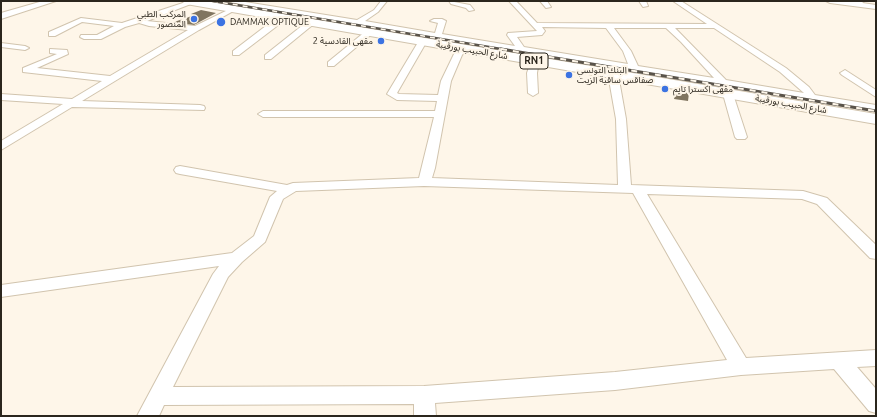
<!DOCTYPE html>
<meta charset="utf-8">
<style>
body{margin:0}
#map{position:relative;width:877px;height:417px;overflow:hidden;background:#fef6e9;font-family:Ubuntu,sans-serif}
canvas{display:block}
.frame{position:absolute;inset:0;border:2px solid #2b261d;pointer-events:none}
</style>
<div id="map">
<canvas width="877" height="417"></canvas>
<div class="frame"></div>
</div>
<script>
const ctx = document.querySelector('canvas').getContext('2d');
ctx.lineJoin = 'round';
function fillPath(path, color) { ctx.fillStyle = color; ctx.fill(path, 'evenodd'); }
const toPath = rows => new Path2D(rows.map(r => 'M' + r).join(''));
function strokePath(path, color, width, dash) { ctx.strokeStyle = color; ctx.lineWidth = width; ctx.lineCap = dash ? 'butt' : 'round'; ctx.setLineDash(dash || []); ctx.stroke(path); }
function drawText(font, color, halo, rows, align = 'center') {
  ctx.font = font + ' Ubuntu,"Noto Sans Arabic",sans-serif'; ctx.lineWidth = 4; ctx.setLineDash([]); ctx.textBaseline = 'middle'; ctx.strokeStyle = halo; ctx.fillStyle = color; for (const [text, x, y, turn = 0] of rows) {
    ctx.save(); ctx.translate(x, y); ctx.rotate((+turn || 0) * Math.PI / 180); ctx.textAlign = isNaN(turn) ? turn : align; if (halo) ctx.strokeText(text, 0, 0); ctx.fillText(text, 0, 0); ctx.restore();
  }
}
const building = toPath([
 [201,10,216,13,194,25,171,23,195,15,191,14],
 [676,90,689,93,688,101,674,99]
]);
const minor = toPath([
 [189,1,196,2,147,21,195,26,232,8,237,9,199,30,82,101,200,105,204,106,205,108,204,110,72,107,1,150,1,141,63,104,1,100,1,94,72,99,102,81,23,72,23,68,57,54,50,53,50,49,67,50,68,54,37,68,110,76,188,30,149,26,139,23,125,27,101,39,84,39,80,37,81,35,97,35,114,26,82,22,55,36,49,36,49,32,81,18,122,23,189,1],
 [224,1,239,1,357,20,374,10,381,1,387,1,378,12,365,21,435,33,438,23,430,21,434,19,442,19,446,21,442,34,515,46,507,35,508,33,537,31,509,1,516,1,537,23,707,24,673,1,681,1,786,68,809,87,815,95,876,105,876,111,359,25,354,27,351,27,351,24,224,1],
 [542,27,606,28,623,51,628,64,524,47,517,37,542,35,545,31,542,27],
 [614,28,666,28,681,42,714,78,638,66,631,51,614,28],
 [675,28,714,28,780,72,804,93,726,80,675,28],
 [449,1,470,5,474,10,469,11,466,8,451,4,449,1],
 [540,1,547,1,551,7,546,8,540,1],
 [639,1,646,1,648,6,643,7,639,1],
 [846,1,865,1,862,3,844,4,843,3,846,1],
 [284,16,291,18,277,26,239,55,233,55,233,51,271,22,284,16],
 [308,21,315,23,271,59,265,59,265,55,308,21],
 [366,31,373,33,334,66,328,66,328,62,366,31],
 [420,39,427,41,397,93,399,94,438,95,441,81,454,54,461,46,467,46,468,48,462,55,451,81,435,168,432,178,618,185,616,119,608,74,613,71,618,74,626,119,631,185,803,191,827,198,876,245,876,259,870,258,817,204,802,199,647,194,746,358,876,350,876,366,857,367,876,389,876,413,869,411,834,369,741,375,615,390,435,403,436,416,414,416,414,404,164,405,159,416,137,416,213,274,219,266,1,297,1,285,232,253,254,236,270,197,277,191,180,174,176,173,174,170,176,167,180,166,287,185,293,183,419,178,434,117,263,117,258,114,263,111,435,111,437,101,397,100,387,94,420,39],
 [424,186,633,193,727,360,615,372,424,386,173,387,228,277,242,262,265,242,283,199,296,191,424,186],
 [1,43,25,46,29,48,25,50,1,47,1,43],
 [535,58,539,61,537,73,538,93,533,96,528,93,527,73,531,61,535,58],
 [845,70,876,90,876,97,842,75,840,73,845,70],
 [728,91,733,94,747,137,745,139,737,139,735,137,723,94,728,91]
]);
const tertiary = toPath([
 [43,1,56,1,1,19,1,13,43,1],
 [826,1,849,1,876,5,876,9,830,3,826,1]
]);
const primary = toPath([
 [181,1,205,1,876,114,876,124,186,4,181,1]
]);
const railFar1 = toPath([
 [213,1,507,50]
]);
const rail = toPath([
 [501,49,876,111]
]);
const markers = [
 [194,19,4,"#3c73e2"],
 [221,22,5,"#3c73e2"],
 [381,41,4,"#3c73e2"],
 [569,75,4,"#3c73e2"],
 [665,89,4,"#3c73e2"]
];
const farPoinames = [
 ["المركب الطبي",186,14,"right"],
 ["المنصور",186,24,"right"],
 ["DAMMAK OPTIQUE",230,22],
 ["مقهى القادسية 2",373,41,"right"],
 ["البنك التونسي",577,70],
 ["صفاقس ساقية الزيت",577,80],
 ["مقهى اكسترا تايم",673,89]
];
const farStreetnames = [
 ["شارع الحبيب بورقيبة",472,50,10],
 ["شارع الحبيب بورقيبة",791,104,10]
];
const shields = [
 [534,61,28]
];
const shieldNames = [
 ["RN1",534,61]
];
fillPath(building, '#807560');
strokePath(minor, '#d1c4ae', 2);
strokePath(tertiary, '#d1c4ae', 2);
strokePath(primary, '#d1c4ae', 2);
fillPath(minor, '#fff');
fillPath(tertiary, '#fff');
fillPath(primary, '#fff');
strokePath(railFar1, '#59534a', 2.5);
strokePath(rail, '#59534a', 3);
strokePath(railFar1, '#fef6e9', 1.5, [5]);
strokePath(rail, '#fef6e9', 2, [6]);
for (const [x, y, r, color] of markers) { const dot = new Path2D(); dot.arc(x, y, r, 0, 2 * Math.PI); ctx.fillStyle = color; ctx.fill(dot); strokePath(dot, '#fef6e9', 1.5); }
drawText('9px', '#2b261d', '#fef6e9', farPoinames, 'left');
drawText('9px', '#2b261d', '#fef6e9', farStreetnames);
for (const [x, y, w] of shields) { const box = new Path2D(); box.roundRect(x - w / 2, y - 8, w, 16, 3); ctx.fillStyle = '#fef6e9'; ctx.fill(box); strokePath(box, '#2b261d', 1); }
drawText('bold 10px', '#2b261d', null, shieldNames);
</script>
